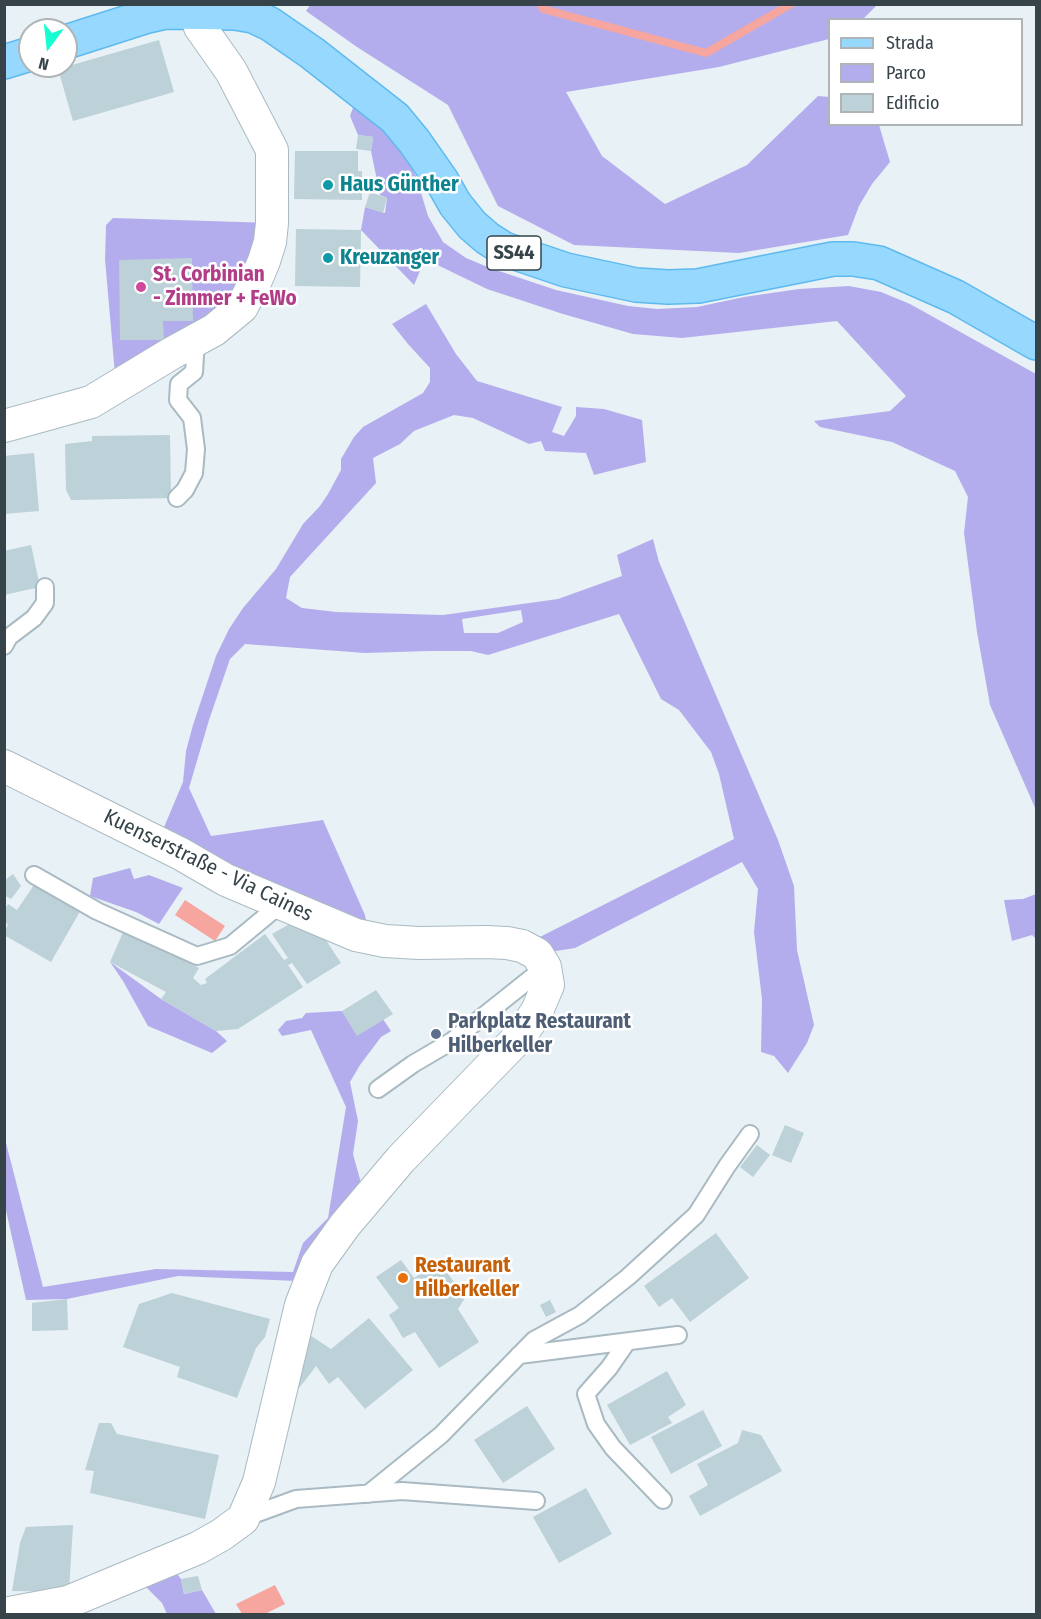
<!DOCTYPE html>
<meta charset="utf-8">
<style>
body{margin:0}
#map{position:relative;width:1041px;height:1619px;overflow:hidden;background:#e8f1f5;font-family:"Fira Sans Condensed",sans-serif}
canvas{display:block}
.frame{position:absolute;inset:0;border:6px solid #36444a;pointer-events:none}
.legend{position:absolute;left:828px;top:18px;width:195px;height:108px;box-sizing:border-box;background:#fff;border:2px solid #afb4b7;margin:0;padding:8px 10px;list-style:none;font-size:18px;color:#36444a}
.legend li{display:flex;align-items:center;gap:12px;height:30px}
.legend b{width:30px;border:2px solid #afb4b7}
.north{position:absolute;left:18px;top:18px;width:60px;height:60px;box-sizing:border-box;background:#fff;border:2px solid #afb4b7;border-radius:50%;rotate:195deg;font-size:16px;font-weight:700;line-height:24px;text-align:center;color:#36444a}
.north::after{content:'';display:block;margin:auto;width:21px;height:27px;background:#15ffd3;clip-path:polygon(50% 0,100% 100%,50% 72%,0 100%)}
</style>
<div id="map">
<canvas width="1041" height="1619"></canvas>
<div class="frame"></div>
<ul class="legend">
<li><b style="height:8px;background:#97d8ff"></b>Strada</li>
<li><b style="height:16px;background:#b4aded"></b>Parco</li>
<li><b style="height:16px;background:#bcd1d8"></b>Edificio</li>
</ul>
<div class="north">N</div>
</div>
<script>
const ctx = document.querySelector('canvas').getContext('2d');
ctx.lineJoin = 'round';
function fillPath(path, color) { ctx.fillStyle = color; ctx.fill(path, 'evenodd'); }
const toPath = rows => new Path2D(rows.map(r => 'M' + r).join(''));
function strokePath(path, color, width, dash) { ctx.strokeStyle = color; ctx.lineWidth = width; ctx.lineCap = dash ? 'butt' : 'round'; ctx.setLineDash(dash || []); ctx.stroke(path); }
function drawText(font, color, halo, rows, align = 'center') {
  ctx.font = font + ' "Fira Sans Condensed",sans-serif'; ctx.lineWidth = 5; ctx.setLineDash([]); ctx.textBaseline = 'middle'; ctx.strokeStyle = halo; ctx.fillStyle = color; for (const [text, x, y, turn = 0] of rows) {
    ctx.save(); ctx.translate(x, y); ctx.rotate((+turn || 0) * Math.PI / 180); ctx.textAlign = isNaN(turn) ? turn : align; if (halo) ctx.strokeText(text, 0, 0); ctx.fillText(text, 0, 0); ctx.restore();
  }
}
const green = toPath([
 [311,4,877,5,863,19,830,20,829,39,719,67,566,92,602,156,665,204,747,165,818,96,829,97,830,124,879,125,890,162,872,184,859,206,848,235,739,253,574,245,498,206,448,105,357,47,306,11],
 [354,105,377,123,404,155,416,176,428,216,443,242,466,258,490,268,556,290,628,306,657,309,697,307,744,297,799,289,849,286,881,292,910,304,1036,374,1036,810,990,705,977,632,964,533,968,497,955,471,892,442,820,427,814,421,890,411,906,396,837,321,682,338,633,334,563,314,487,289,425,259,414,285,361,230,365,207,385,213,387,198,380,195,371,151,373,137,358,135,350,116],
 [113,218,272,223,256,280,116,386,105,259,106,225],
 [426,304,456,354,477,381,562,407,552,432,564,436,576,416,576,407,604,409,642,420,646,462,594,475,586,453,545,451,541,441,529,444,473,418,454,415,414,431,400,444,373,458,376,483,290,577,286,598,302,608,336,612,443,615,558,599,622,576,617,555,653,539,659,562,778,840,794,886,797,950,814,1025,807,1043,788,1073,774,1056,761,1052,762,999,754,932,758,889,742,862,575,948,537,954,522,946,734,839,719,774,711,752,679,710,661,699,619,614,488,655,471,651,429,651,365,653,245,644,230,659,209,720,189,788,211,836,323,820,365,915,369,937,162,832,183,782,186,751,193,725,216,656,229,629,243,608,276,569,303,524,320,506,328,494,341,470,341,459,354,437,363,427,423,393,430,382,430,368,408,344,392,324],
 [521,610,523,622,498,633,464,633,462,619],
 [130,868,134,879,149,875,183,888,159,924,136,912,90,896,93,878],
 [1036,894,1036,939,1032,935,1012,941,1004,900,1023,899],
 [110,962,161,999,216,1031,227,1041,212,1053,148,1026,123,981],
 [342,1011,357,1035,383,1019,391,1031,381,1037,360,1065,350,1082,358,1121,353,1154,366,1201,297,1281,178,1276,67,1299,26,1300,5,1206,4,1135,43,1287,156,1269,293,1272,303,1243,328,1218,346,1107,311,1030,282,1036,278,1030,286,1021,302,1018,306,1013],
 [174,1570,181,1579,184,1594,202,1590,216,1614,167,1614,162,1603,142,1583]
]);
const water = toPath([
 [185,900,225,926,215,941,175,915],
 [275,1585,285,1604,265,1614,242,1614,236,1604]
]);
const stream = toPath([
 [541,4,543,9,706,53,791,4]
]);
const building = toPath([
 [159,40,174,92,73,121,58,69],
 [358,135,373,137,371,151,356,149],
 [295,151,358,151,358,171,362,171,362,200,294,199],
 [370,192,387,198,383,213,365,207],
 [296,229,361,230,360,287,295,286],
 [192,258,193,321,163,321,164,340,120,340,119,260],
 [170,435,171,498,71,500,66,490,65,444,92,441,92,436],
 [34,453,39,511,4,514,4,456],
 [31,545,40,587,4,595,4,551],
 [13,874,21,886,11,899,4,895,4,881],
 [36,882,82,908,51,962,4,935,8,924,4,922,4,911,8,904,17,910],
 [300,918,314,922,341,963,307,984,292,963,288,965,303,987,238,1029,216,1031,161,999,166,992,110,962,124,930,199,968,193,978,201,985,207,983,205,979,265,934,284,960,288,958,272,934],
 [376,990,393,1014,357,1036,342,1011],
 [785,1125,804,1133,791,1163,772,1155],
 [757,1145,770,1155,753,1177,740,1167],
 [716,1233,749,1278,690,1322,672,1298,659,1307,644,1286],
 [401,1260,414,1278,430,1267,436,1274,444,1268,465,1298,458,1309,479,1342,439,1368,415,1332,403,1338,389,1315,399,1308,376,1277],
 [172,1293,270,1319,265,1337,256,1348,237,1398,177,1377,180,1367,123,1347,139,1304],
 [67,1299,68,1330,32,1331,32,1303],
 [550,1300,556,1312,546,1317,540,1305],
 [369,1318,413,1370,365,1409,338,1377,329,1384,316,1366,304,1382,296,1391,305,1332,331,1349],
 [667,1371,686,1405,668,1417,672,1423,630,1445,607,1405],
 [527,1406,555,1449,503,1483,474,1440],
 [703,1410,722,1446,671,1474,651,1437],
 [99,1423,111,1423,117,1434,219,1455,205,1519,90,1493,94,1471,85,1470],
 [742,1430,761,1435,782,1471,700,1516,689,1496,708,1485,697,1464,738,1443],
 [586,1488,612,1534,559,1563,533,1517],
 [73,1525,69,1592,12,1591,20,1543,26,1527],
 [198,1576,202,1590,184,1594,181,1579]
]);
const lane = toPath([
 [177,498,185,490,194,473,196,449,192,418,178,400,179,384,194,372,196,340],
 [4,646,9,637,34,618,45,603,45,587],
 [34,875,97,911,197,956,230,946,282,903],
 [378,1089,413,1064,452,1041,545,967],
 [627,1342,609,1368,586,1394,596,1424,613,1448,663,1500],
 [519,1355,678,1335],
 [368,1494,441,1435,534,1340,580,1315,628,1277,696,1215,727,1166,750,1134],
 [244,1518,296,1499,402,1491,536,1501]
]);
const street = toPath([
 [4,426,91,402,172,353,214,330,242,307,256,280,264,261,270,242,272,223,272,150,231,71,200,27,195,13],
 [4,766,181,854,226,880,356,935,385,941,419,943,486,942,507,943,522,946,537,954,545,967,548,985,537,1011,521,1035,401,1159,345,1225,317,1264,301,1305,259,1482,243,1519,221,1535,198,1548,68,1602,4,1614]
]);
const primary = toPath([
 [66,42,144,17,166,12,235,13,253,16,270,24,312,53,395,118,414,141,442,181,455,204,472,225,487,238,504,249,566,270,636,285,668,287,698,286,833,259,853,259,879,263,956,297,1036,343],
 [4,62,30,54]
]);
const markers = [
 [328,185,6,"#0f9aa8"],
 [328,258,6,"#0f9aa8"],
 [141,287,6,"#d1479c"],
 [436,1034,6,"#5c6f8a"],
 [403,1278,6,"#e8710a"]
];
const shields = [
 [514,253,54]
];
const shieldNames = [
 ["SS44",514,253]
];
const cultureNames = [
 ["Haus Günther",340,185],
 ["Kreuzanger",340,258]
];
const hotelNames = [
 ["St. Corbinian",153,275],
 ["- Zimmer + FeWo",153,299]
];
const streetNames = [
 ["Kuenserstraße - Via Caines",208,866,26]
];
const serviceNames = [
 ["Parkplatz Restaurant",448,1022],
 ["Hilberkeller",448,1046]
];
const foodNames = [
 ["Restaurant",415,1266],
 ["Hilberkeller",415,1290]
];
fillPath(green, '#b4aded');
fillPath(water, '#f7a59f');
strokePath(stream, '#f7a59f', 8);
fillPath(building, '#bcd1d8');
strokePath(lane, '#a9bac2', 20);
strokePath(street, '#a9bac2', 34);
strokePath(primary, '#5dbaef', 36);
strokePath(lane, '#fff', 16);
strokePath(street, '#fff', 32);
strokePath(primary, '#97d8ff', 33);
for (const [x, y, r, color] of markers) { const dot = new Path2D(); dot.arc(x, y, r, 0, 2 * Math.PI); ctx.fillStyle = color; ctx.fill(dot); strokePath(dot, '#fff', 2); }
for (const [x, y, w] of shields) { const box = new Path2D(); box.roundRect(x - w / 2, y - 17, w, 34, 4.5); ctx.fillStyle = '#fff'; ctx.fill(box); strokePath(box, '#36444a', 1.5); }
drawText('bold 20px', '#36444a', null, shieldNames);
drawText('bold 21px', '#0d838f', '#fff', cultureNames, 'left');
drawText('bold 21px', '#b23c85', '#fff', hotelNames, 'left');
drawText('21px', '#36444a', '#fff', streetNames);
drawText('bold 21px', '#4e5e75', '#fff', serviceNames, 'left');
drawText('bold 21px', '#c56008', '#fff', foodNames, 'left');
</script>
